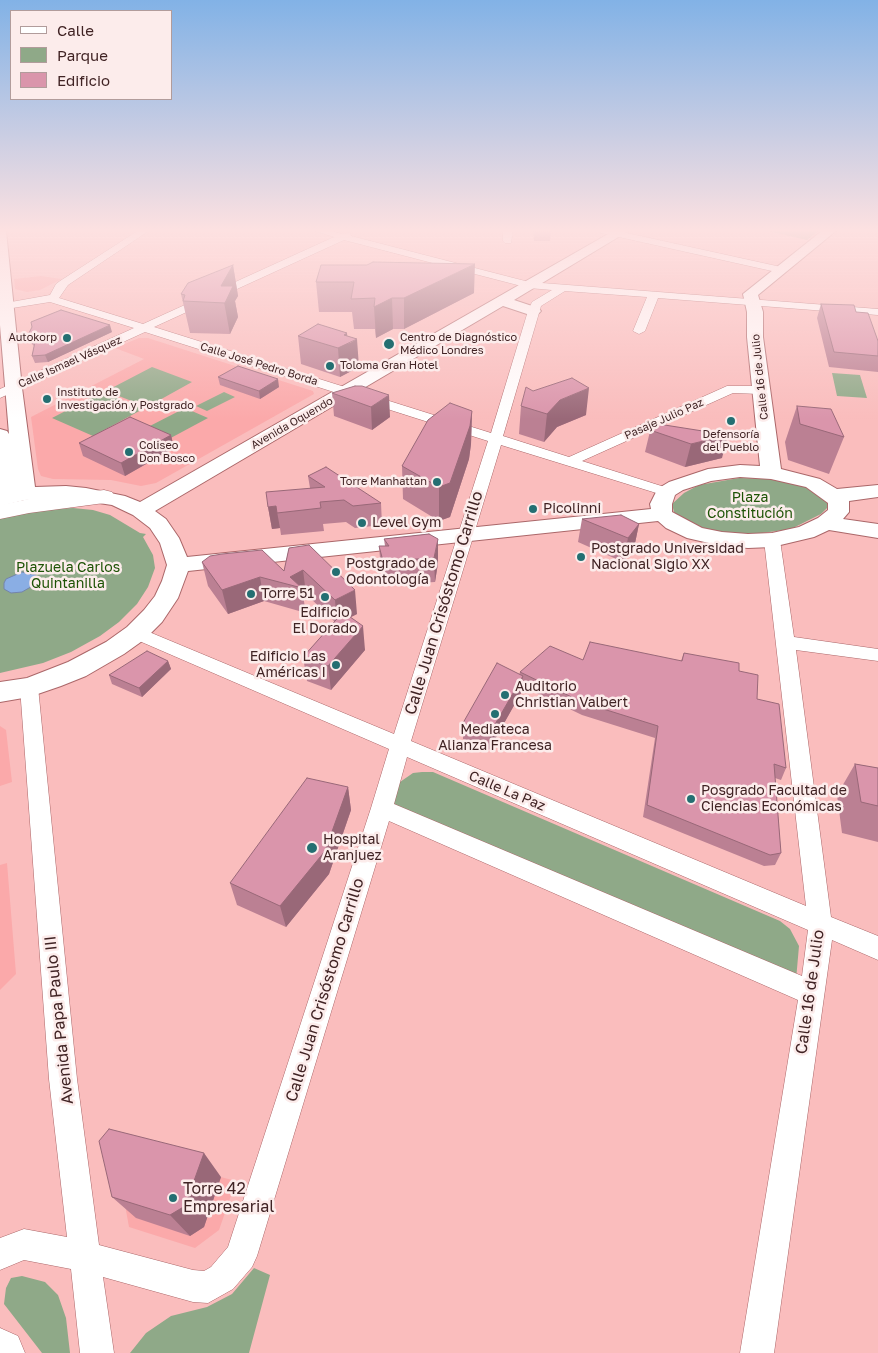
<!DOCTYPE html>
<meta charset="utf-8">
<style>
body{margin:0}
#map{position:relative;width:878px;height:1353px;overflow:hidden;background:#fabdbd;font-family:"Golos Text",sans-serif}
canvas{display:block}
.legend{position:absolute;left:10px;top:10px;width:162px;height:90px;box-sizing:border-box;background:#fceceb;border:1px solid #b19c9b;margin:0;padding:6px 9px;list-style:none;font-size:15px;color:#402324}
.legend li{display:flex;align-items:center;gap:10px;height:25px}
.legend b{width:25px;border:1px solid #b19c9b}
</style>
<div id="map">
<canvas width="878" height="1353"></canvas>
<ul class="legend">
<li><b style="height:6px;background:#fff"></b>Calle</li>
<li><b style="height:14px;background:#8fa988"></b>Parque</li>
<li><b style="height:14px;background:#da95ab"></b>Edificio</li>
</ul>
</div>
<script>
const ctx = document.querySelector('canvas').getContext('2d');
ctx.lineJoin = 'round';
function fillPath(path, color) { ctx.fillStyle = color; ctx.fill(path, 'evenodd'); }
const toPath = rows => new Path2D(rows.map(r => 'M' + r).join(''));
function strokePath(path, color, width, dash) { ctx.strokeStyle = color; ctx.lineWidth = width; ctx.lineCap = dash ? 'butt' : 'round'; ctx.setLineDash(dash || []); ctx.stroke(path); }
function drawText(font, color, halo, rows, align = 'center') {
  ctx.font = font + ' "Golos Text",sans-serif'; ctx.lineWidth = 5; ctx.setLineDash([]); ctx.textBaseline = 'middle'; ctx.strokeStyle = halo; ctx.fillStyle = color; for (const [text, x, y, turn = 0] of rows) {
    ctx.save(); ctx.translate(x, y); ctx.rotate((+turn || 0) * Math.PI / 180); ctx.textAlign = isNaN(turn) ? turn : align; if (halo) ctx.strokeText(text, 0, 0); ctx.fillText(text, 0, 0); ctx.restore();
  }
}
const built = toPath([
 [41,276,62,279,40,290,27,292,15,289,14,279],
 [139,338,148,338,313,391,314,394,156,483,141,486,111,480,53,479,41,476,38,469,31,417,144,359,115,348],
 [0,726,6,730,12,782,0,786],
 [7,863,16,974,0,990,0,865],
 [132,1154,236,1181,219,1230,195,1248,129,1227,119,1172]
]);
const green = toPath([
 [763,230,820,230,807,240],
 [152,367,192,382,147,407,106,391],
 [832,373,860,375,867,398,837,396],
 [102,392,143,409,93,436,52,418],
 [224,392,235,397,207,411,196,406],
 [185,408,208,418,167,440,144,429],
 [739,478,777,479,807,487,828,500,828,507,821,514,791,529,755,534,728,534,700,527,683,520,674,512,672,504,684,493,699,485],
 [73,508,93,510,110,515,140,533,146,534,143,537,153,555,155,568,148,587,137,604,119,622,100,636,71,652,43,663,0,673,0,517,49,509],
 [422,772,433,772,780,921,790,929,799,946,796,980,393,805,400,782,413,773],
 [254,1268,270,1275,249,1353,130,1353,146,1333,171,1316,207,1307,232,1294],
 [22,1276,45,1282,58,1295,66,1318,70,1353,42,1353,4,1304,6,1288,11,1278]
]);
const water = toPath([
 [22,572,36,575,37,578,36,584,22,592,11,593,4,589,4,583,6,579,22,572]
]);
const street = toPath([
 [139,230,150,230,68,285,59,298,143,324,334,237,312,230,328,230,342,234,350,233,351,236,529,282,878,309,878,315,658,298,645,331,639,334,633,331,647,297,565,291,541,306,503,436,569,457,727,386,761,386,767,390,761,394,733,393,582,461,671,489,673,492,671,495,666,496,501,445,411,741,806,906,764,540,766,537,778,537,780,540,794,637,878,649,878,661,796,650,831,917,878,936,878,960,832,940,774,1353,740,1353,798,1000,389,821,257,1256,252,1267,233,1289,208,1303,193,1302,103,1277,114,1353,80,1353,71,1269,24,1260,0,1270,0,1238,24,1229,67,1237,49,1079,20,687,22,682,29,680,36,682,38,687,77,1079,99,1245,193,1270,204,1271,211,1267,228,1247,371,808,389,749,130,637,127,633,130,629,136,627,142,629,394,734,488,441,145,332,0,398,0,389,134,328,50,302,0,310,0,304,50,295,56,284,60,281,139,230],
 [344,240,529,288,552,290,532,302,528,311,491,433,154,327,344,240],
 [407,757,808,930,802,976,394,804,407,757],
 [503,230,513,230,511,243,505,243,503,241,503,230],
 [596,230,613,230,781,267,786,270,781,273,601,233,596,230]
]);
const secondary = toPath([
 [0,230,6,231,22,388,35,487,66,486,86,488,125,496,140,502,615,230,630,230,514,300,538,308,541,311,538,314,533,316,503,306,155,511,166,519,179,538,187,557,651,509,650,504,656,492,659,488,669,482,708,469,740,465,760,466,747,337,747,312,743,294,823,230,837,230,758,295,763,312,763,337,781,469,820,479,837,489,878,485,878,497,849,501,849,512,843,519,878,524,878,538,829,530,814,537,772,547,748,548,722,546,687,538,666,528,658,521,188,571,178,598,162,622,145,639,124,654,86,676,61,686,29,697,0,702,0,682,27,678,68,662,106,642,127,627,144,610,155,596,162,581,167,565,160,543,150,528,133,515,112,505,66,498,25,500,0,506,0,429,7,431,9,434,0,325,0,230],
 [740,477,771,479,806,487,828,503,828,510,818,518,799,527,772,533,748,534,722,532,702,528,672,512,672,504,675,495,683,490,711,481,740,477]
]);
const primary = toPath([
 [104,490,112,492,115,497,112,502,29,513,0,519,0,505,29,499,104,490],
 [0,1328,18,1336,25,1353,0,1353,0,1328]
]);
const wall = toPath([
 [533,230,551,230,550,241,534,241],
 [233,265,238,296,235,301,238,317,230,334,190,333,181,294],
 [321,265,474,293,404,329,393,329,376,338,375,329,354,329,352,312,319,312,316,282],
 [821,304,856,312,878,341,878,372,829,367,817,318],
 [112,332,48,362,35,363,32,356,34,346,30,342,28,335],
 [347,333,347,336,359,367,340,377,301,364,298,336],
 [218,377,279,387,260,399,220,385],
 [355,386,390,417,372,430,334,416,332,393],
 [533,391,586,415,557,427,544,442,519,434,521,406],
 [797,406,844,437,829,474,788,460,785,442],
 [472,411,471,444,469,459,450,517,439,521,403,499,402,466],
 [652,423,722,458,685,467,645,452],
 [171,435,174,448,125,476,83,456,79,443],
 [308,476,381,503,382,525,355,528,346,522,323,524,324,531,281,535,280,528,272,529,268,507,310,488],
 [582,519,639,524,634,548,623,562,578,542],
 [429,534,438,563,435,582,385,585,381,570,379,546,385,546,384,539],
 [289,548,357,614,351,617,365,650,331,690,307,681,303,657,335,622,306,594,303,596,306,613,264,601,228,614,208,586,202,562,284,571],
 [684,653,739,671,757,699,786,768,781,780,775,778,781,853,775,865,764,866,643,817,655,738,582,715,522,686,521,693,489,750,463,739,463,723,519,675,520,672,583,660,681,661],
 [168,661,171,669,142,697,112,684,109,675],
 [855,764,878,768,878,842,842,833,837,795],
 [348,787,351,810,329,874,286,927,237,905,230,883],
 [221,1177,204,1227,190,1236,136,1218,112,1197]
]);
const shadedWall = toPath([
 [475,264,474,293,404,329,404,298],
 [233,265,238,296,235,301,238,317,230,334,221,286],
 [392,298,393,329,376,338,374,307],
 [110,325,112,332,48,362,45,355],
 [347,333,348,344,357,339,359,367,340,377,338,348,344,335],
 [278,379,279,387,260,399,259,391],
 [589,388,586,415,557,427,544,442,547,414,560,400],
 [389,395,390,417,372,430,371,407],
 [472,411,471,444,469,459,450,517,439,521,439,487],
 [171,435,174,448,125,476,121,463],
 [728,435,722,458,685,467,691,444],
 [276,506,280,528,272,529,268,507],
 [639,524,634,548,623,562,628,538],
 [438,539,438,563,435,582,434,558],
 [303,570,306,594,303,596,302,588,290,577],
 [260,577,264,601,228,614,222,590],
 [355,590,357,614,337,624,335,600],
 [363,626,365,650,331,690,328,666],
 [168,661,171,669,142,697,139,688],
 [523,676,521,693,489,750,490,733],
 [348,787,351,810,329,874,286,927,280,906],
 [204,1153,221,1177,204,1227,190,1236,170,1215]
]);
const building = toPath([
 [373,262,475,264,404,298,392,298,374,307,375,298,351,299,354,282,316,282,321,265,367,265,373,262],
 [233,265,221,286,233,286,225,303,183,301,185,295,181,294,188,283,233,265],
 [821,304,854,305,856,312,868,313,878,341,878,356,834,352,821,304],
 [61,310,110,325,45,355,32,356,35,342,28,335,32,327,31,322,61,310],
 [318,324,347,333,344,335,357,339,338,348,298,336,318,324],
 [238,366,278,379,259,391,218,377,238,366],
 [572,378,589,388,560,400,547,414,521,406,526,387,533,391,572,378],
 [355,386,362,386,389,395,371,407,332,393,355,386],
 [450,403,472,411,470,426,450,483,439,487,402,466,428,420,450,403],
 [797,406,831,409,844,437,800,424,797,406],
 [130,417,171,435,121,463,79,443,130,417],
 [652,423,728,435,691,444,650,430,652,423],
 [326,467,381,503,353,506,344,500,320,502,321,508,277,513,276,506,268,507,266,492,325,487,308,476,326,467],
 [621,515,639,524,628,538,582,519,621,515],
 [429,534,438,539,434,558,383,561,379,546,389,546,384,539,429,534],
 [309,545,355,590,335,600,303,570,290,577,302,588,260,577,222,590,202,562,210,556,222,554,262,550,284,571,289,548,309,545],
 [343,612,363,626,328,666,303,657,343,612],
 [590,642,682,661,684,653,739,663,739,671,758,675,757,699,779,704,786,768,774,764,781,853,770,855,647,805,658,726,584,703,520,672,550,646,583,660,590,642],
 [147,651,168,661,139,688,109,675,147,651],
 [497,663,523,676,490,733,463,723,497,663],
 [855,764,878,768,878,806,861,802,855,764],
 [307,778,348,787,325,851,280,906,230,883,307,778],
 [109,1129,204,1153,185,1206,170,1215,112,1197,99,1141,109,1129]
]);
const markers = [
 [67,338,5,"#246f72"],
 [389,344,6,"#246f72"],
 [330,366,5,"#246f72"],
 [47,399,5,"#246f72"],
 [731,421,5,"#246f72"],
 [129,452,5,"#246f72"],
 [437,482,5,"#246f72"],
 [533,509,5,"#246f72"],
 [362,523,5,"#246f72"],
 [581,557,5,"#246f72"],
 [336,572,5,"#246f72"],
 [251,594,5,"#246f72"],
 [325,597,5,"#246f72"],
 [336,665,5,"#246f72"],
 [505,695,5,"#246f72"],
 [495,714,5,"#246f72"],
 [691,799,5,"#246f72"],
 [312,848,6,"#246f72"],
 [173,1198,5,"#246f72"]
];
const farPoinames = [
 ["Autokorp",57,338,"right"],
 ["Centro de Diagnóstico",400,338],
 ["Médico Londres",400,351],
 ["Toloma Gran Hotel",340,366],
 ["Instituto de",57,393],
 ["Investigación y Postgrado",57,406],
 ["Defensoría",731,435,"center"],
 ["del Pueblo",731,448,"center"],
 ["Coliseo",139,446],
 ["Don Bosco",139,459],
 ["Torre Manhattan",427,482,"right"]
];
const farStreetnames = [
 ["Calle Ismael Vásquez",70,362,-24],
 ["Calle José Pedro Borda",259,364,17],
 ["Calle 16 de Julio",760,377,-96],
 ["Pasaje Julio Paz",664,419,-24],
 ["Avenida Oquendo",292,423,-30]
];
const parkNames = [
 ["Plaza",750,498],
 ["Constitución",750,514],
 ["Plazuela Carlos",68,568],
 ["Quintanilla",68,584]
];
const poiNames = [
 ["Picolinni",543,509],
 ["Level Gym",372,523],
 ["Postgrado Universidad",591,549],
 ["Nacional Siglo XX",591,565],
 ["Postgrado de",346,564],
 ["Odontología",346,580],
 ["Torre 51",261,594],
 ["Edificio",325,613,"center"],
 ["El Dorado",325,629,"center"],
 ["Edificio Las",326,657,"right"],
 ["Américas I",326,673,"right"],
 ["Auditorio",515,687],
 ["Christian Valbert",515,703],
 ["Mediateca",495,730,"center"],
 ["Alianza Francesa",495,746,"center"],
 ["Posgrado Facultad de",701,791],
 ["Ciencias Económicas",701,807],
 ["Hospital",323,840],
 ["Aranjuez",323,856]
];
const streetNames = [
 ["Calle La Paz",507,791,23]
];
const nearStreetnames = [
 ["Calle Juan Crisóstomo Carrillo",444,603,-73],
 ["Calle Juan Crisóstomo Carrillo",325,990,-73],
 ["Calle 16 de Julio",810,992,-82],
 ["Avenida Papa Paulo III",59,1020,-96]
];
const nearPoinames = [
 ["Torre 42",183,1189],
 ["Empresarial",183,1207]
];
fillPath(built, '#fba9aa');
fillPath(green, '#8fa988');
fillPath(water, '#8aaee4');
strokePath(water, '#7484aa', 1);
strokePath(street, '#ab6769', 1);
strokePath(secondary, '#ab6769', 2);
strokePath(primary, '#ab6769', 1);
fillPath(street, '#fff');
fillPath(secondary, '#fff');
fillPath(primary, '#fff');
fillPath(wall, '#bb8093');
fillPath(shadedWall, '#996878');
fillPath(building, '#da95ab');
strokePath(building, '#996878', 1);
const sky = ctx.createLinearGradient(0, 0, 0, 419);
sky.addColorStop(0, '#82b2e6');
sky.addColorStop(0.55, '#fde1e1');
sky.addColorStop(1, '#fde1e100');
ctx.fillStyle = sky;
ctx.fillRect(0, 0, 878, 419);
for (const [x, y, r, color] of markers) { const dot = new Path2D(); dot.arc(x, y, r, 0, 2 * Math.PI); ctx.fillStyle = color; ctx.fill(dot); strokePath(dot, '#fceceb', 2); }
drawText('11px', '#402324', '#fceceb', farPoinames, 'left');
drawText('11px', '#402324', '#fceceb', farStreetnames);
drawText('14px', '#1d5305', '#fceceb', parkNames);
drawText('14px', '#402324', '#fceceb', poiNames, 'left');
drawText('14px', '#402324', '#fceceb', streetNames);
drawText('16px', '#402324', '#fceceb', nearStreetnames);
drawText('16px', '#402324', '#fceceb', nearPoinames, 'left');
</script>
